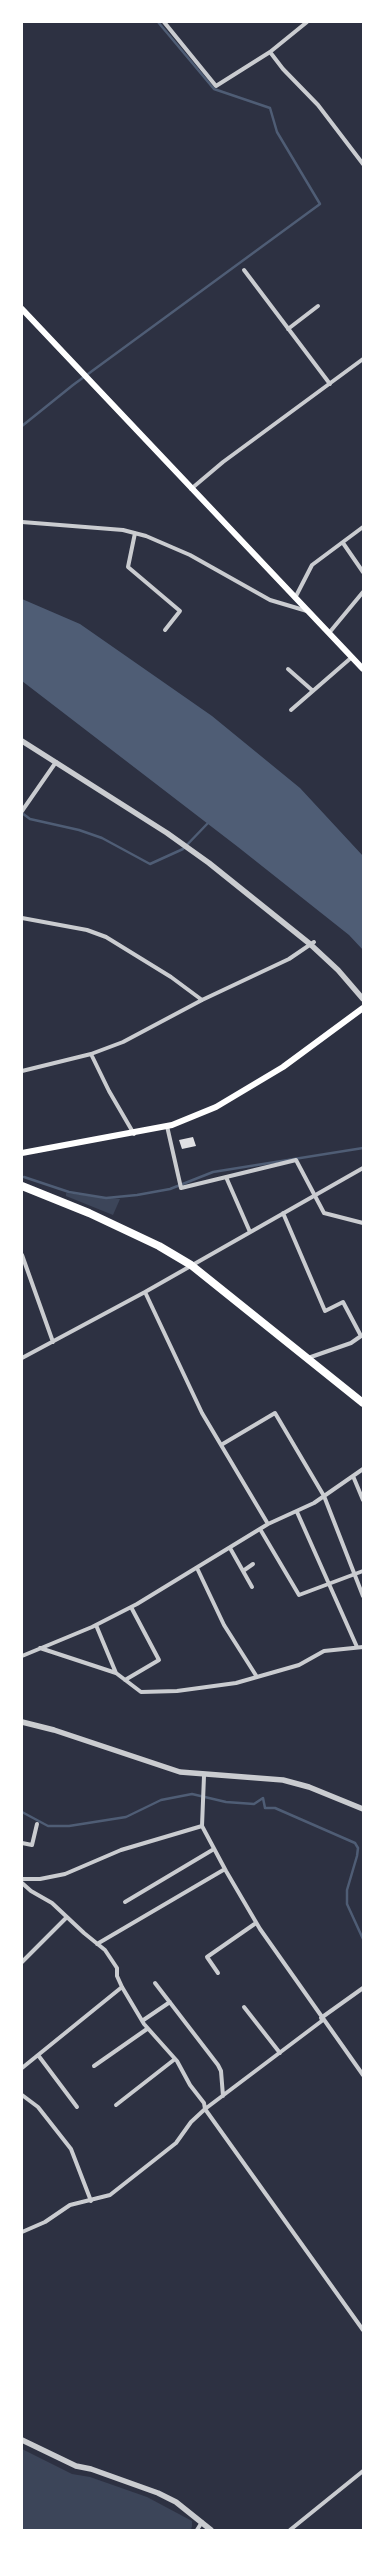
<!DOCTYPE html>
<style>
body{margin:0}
#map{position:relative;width:385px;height:2552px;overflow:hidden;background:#2d3142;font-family:Karla,sans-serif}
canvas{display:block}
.frame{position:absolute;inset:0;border:23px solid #fff;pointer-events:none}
</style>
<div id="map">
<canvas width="385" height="2552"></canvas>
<div class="frame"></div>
</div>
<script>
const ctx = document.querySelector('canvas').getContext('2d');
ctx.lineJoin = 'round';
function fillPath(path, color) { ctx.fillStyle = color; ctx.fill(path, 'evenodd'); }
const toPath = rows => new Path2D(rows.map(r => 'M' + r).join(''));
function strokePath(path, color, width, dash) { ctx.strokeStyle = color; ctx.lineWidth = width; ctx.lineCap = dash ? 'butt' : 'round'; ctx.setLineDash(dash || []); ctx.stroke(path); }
const green = toPath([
 [66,1193,120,1199,113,1215,66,1196],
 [22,2449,72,2474,90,2477,147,2497,192,2521,192,2526,191,2530,22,2530]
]);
const water = toPath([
 [22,599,80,624,212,716,300,788,363,856,363,950,349,935,238,847,22,681]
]);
const stream = toPath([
 [22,426,73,385,320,204,277,132,270,108,214,89,158,22],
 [22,813,30,819,79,830,102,838,150,864,183,849,208,823],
 [24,1177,69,1192,106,1198,137,1195,170,1189,213,1172,363,1148],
 [22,1812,48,1826,69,1826,126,1817,161,1800,192,1794,226,1802,254,1804,263,1798,265,1808,275,1808,355,1843,358,1848,357,1856,347,1890,347,1904,363,1939]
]);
const building = toPath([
 [193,1137,196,1146,182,1149,179,1140]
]);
const minor = toPath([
 [164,22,216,86,270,52,307,22],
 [270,52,283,69,318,105,363,164],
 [244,270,330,384],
 [288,329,318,306],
 [191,489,223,462,363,359],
 [22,522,123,530,146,536,190,555,270,600,307,611],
 [135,533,128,567,180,611,165,630],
 [343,543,363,572],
 [295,598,312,565,363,527],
 [329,633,363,592],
 [288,669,313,691],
 [291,710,352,657],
 [22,811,56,762],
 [22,918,87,930,106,937,171,977,202,1000],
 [91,1054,109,1091,134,1134],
 [22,1071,91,1054,123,1042,202,1000,289,959,314,942],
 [167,1126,181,1188,296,1160,324,1213,363,1223],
 [226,1177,250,1232],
 [283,1213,325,1311,343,1302,361,1336,351,1343,308,1358],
 [22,1255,53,1342],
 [145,1292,202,1413,268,1524],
 [22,1358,145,1292,363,1168],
 [221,1445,275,1413,324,1496,363,1596],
 [353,1476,363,1500],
 [297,1512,357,1647],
 [260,1529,299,1595,363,1571],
 [230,1548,252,1587],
 [197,1568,224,1625,257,1677],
 [243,1571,253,1564],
 [96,1625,116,1673],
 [40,1648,116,1673,141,1692,177,1691,236,1683,299,1665,324,1651,363,1647],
 [22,1656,92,1627,137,1604,268,1524,314,1503,363,1469],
 [125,1680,159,1660,131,1607],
 [204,1776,202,1826,226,1871,260,1929,363,2075],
 [22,1843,32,1845,37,1824],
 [22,1879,40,1879,65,1874,121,1850,202,1826],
 [22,1883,31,1891,52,1903,84,1933,105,1950,117,1968,117,1976,122,1987,144,2024,177,2061,190,2085,204,2103,205,2109,363,2330],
 [125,1902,214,1849],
 [97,1944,225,1869],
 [22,1962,66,1918],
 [218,1973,207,1957,256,1923],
 [155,1983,218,2065,221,2071,223,2096],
 [244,2007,280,2053],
 [321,2018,363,1988],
 [142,2021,170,2002],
 [38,2055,77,2107],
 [94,2066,147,2029],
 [22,2068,122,1987],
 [22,2095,38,2107,71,2149,91,2201],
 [116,2105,175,2059],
 [22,2232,45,2222,70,2205,110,2195,176,2143,191,2122,205,2109,323,2020],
 [197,2530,202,2522],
 [290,2530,363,2471]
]);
const tertiary = toPath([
 [22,741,167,833,209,863,310,944,338,970,363,999],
 [22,1722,54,1730,180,1772,283,1780,309,1787,363,1809],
 [22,2440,76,2466,91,2469,158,2493,176,2502,211,2530]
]);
const secondary = toPath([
 [22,309,363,669],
 [22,1153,172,1125,216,1107,283,1067,363,1008]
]);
const trunk = toPath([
 [22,1186,89,1213,159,1246,191,1265,363,1403]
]);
fillPath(green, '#3c4559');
fillPath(water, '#4f5d75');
strokePath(stream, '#4f5d75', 2.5);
fillPath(building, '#e0e0e3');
strokePath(minor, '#caccd0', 4);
strokePath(tertiary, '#caccd0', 5.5);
strokePath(secondary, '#fff', 6);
strokePath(trunk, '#fff', 8);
</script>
